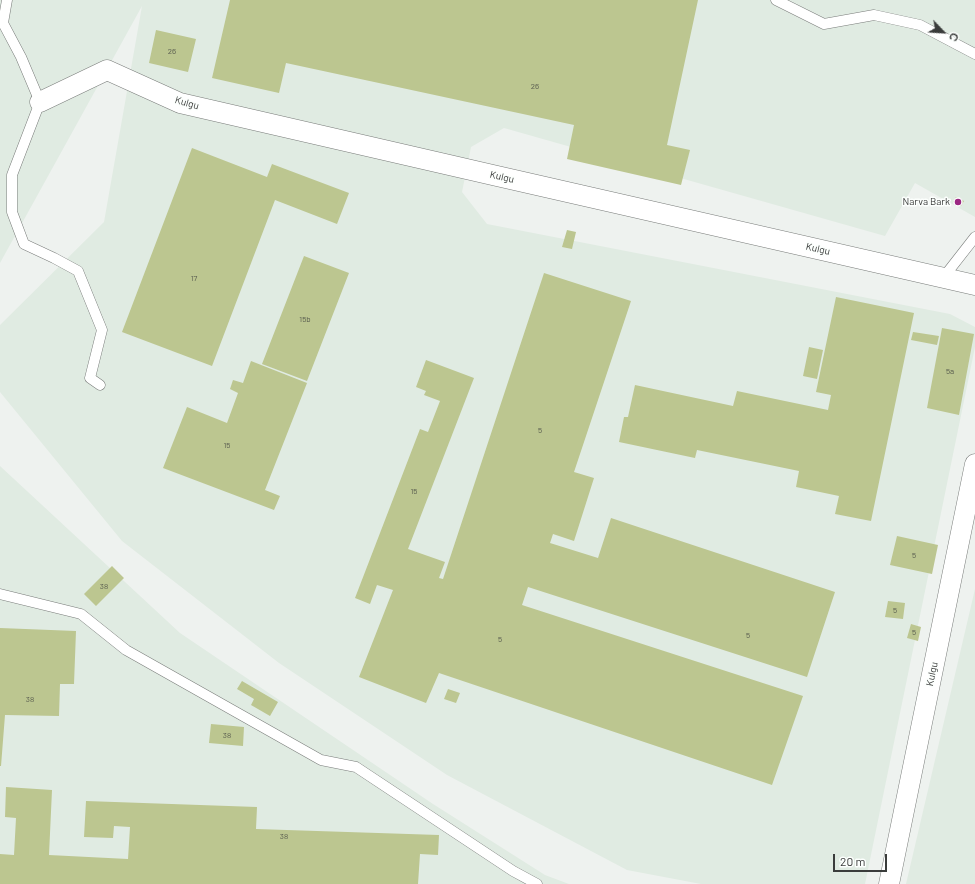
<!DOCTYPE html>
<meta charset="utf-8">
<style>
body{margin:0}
#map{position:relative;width:975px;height:884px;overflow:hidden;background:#eef2ef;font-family:Barlow,sans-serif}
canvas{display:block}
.north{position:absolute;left:923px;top:12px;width:40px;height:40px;-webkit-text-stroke:3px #fcfffd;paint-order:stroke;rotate:115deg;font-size:11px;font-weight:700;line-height:16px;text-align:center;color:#3a3c3b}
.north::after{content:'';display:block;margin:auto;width:14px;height:18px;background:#3a3c3b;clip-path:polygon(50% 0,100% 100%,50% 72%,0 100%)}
.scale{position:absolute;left:833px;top:854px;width:54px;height:18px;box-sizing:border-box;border:2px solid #3a3c3b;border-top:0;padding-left:5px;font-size:12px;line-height:14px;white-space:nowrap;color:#3a3c3b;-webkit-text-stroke:3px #fcfffd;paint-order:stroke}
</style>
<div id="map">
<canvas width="975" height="884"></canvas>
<div class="north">С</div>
<div class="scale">20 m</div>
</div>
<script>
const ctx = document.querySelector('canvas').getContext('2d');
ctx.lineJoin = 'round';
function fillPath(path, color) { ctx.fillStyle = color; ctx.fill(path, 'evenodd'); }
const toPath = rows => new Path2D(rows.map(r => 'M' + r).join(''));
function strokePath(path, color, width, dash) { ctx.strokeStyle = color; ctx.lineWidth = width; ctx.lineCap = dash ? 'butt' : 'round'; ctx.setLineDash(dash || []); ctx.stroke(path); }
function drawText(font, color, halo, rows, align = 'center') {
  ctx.font = font + ' Barlow,sans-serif'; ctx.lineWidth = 3; ctx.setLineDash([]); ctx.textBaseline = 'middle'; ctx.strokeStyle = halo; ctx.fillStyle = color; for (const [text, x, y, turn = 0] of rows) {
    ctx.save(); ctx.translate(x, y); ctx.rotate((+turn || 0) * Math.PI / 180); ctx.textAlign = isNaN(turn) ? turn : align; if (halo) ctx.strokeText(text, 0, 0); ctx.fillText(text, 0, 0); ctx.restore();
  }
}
const built = toPath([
 [0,0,975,0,975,217,915,183,885,236,504,128,471,147,462,192,487,224,950,314,975,327,975,347,865,884,701,884,627,870,447,775,279,663,122,541,0,392,0,325,104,222,142,6,0,263],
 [0,466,180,633,433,804,545,875,569,884,0,884],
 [975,589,975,884,906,884]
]);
const building = toPath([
 [230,0,698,0,667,145,690,150,681,185,567,159,574,125,286,63,279,93,212,78],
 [156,30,196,39,188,72,149,63],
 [192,148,267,177,272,164,349,193,337,224,275,200,212,366,122,332],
 [956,197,964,201,961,206,953,202],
 [567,230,576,232,572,249,562,247],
 [304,256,349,273,307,381,262,364],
 [544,273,631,301,574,472,594,478,574,541,553,534,550,543,598,558,611,518,835,592,807,677,528,587,522,605,803,696,772,785,439,673,426,703,359,677,393,590,377,585,370,604,355,598,420,429,428,432,440,401,424,395,426,391,416,387,426,360,474,378,408,549,445,562,439,578,443,579],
 [836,297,914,313,871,521,835,514,839,496,796,487,799,471,697,450,695,458,619,442,624,417,628,417,635,385,733,406,737,391,828,410,831,395,816,392],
 [942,328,974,334,959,415,927,408],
 [913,332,939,336,937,345,911,340],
 [809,347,823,350,817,379,803,376],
 [251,361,307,383,265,490,280,496,274,510,163,468,187,407,227,423,238,393,230,389,233,380,243,383],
 [897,536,938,545,932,574,890,565],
 [112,566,124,578,96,606,84,594],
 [888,601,905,603,903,619,885,617],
 [911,624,921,627,918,641,907,638],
 [0,628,76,631,74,684,60,684,59,716,5,715,1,766,0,766],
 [242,681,278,702,270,716,251,705,254,699,237,689],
 [448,689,460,693,456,703,444,699],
 [211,724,244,727,243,746,209,743],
 [6,787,52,790,49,855,128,859,130,827,114,826,113,838,84,837,86,801,257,807,256,829,439,835,438,855,420,854,418,884,0,884,0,854,14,855,16,818,5,817]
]);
const service = toPath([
 [7,0,3,23,21,57,40,102,12,175,12,212,24,244,54,258,78,271,102,330,90,378,100,385],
 [776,0,824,24,874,15,920,25,975,54],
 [943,278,975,237],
 [0,594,81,614,126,650,321,760,356,767,513,871,537,884]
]);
const minor = toPath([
 [40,102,107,70,180,103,497,176,975,285],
 [889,884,975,464]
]);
const markers = [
 [958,202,4,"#9b2782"]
];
const numberNames = [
 ["26",172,51],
 ["26",535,86],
 ["17",194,278],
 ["15b",305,319],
 ["5a",950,371],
 ["5",540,430],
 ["15",227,445],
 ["15",414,491],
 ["5",914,555],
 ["38",104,586],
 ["5",895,610],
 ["5",914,632],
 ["5",748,635],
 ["5",500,639],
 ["38",30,699],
 ["38",227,735],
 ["38",284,836]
];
const streetNames = [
 ["Kulgu",187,103,16],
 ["Kulgu",502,177,13],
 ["Kulgu",818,249,13],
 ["Kulgu",932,674,-78]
];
const poiNames = [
 ["Narva Bark",950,202]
];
fillPath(built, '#e0ebe2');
fillPath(building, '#bcc690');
strokePath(service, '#797c7a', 11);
strokePath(minor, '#797c7a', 21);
strokePath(service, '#fff', 10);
strokePath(minor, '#fff', 20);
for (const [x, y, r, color] of markers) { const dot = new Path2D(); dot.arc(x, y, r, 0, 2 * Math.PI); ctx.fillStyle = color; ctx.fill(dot); strokePath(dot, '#fcfffd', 1.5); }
drawText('8px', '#5a5e50', null, numberNames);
drawText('10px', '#3a3c3b', '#fcfffd', streetNames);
drawText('10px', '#3a3c3b', '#fcfffd', poiNames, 'right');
</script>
